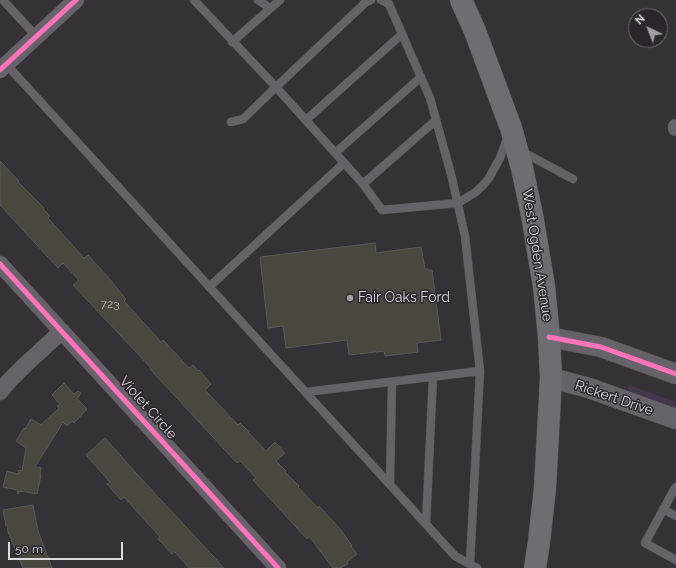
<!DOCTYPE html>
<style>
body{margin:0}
#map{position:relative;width:676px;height:568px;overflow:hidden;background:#353136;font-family:Raleway,sans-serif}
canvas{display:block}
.north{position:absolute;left:628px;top:8px;width:40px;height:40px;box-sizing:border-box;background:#2c252e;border:1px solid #736d75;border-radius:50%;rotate:317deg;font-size:11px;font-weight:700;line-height:16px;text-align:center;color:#ddd9df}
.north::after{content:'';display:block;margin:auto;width:14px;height:18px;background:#a29ea4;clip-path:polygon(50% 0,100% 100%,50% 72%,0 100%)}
.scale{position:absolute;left:8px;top:542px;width:115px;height:18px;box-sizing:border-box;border:2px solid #ddd9df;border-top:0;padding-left:5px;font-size:12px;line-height:14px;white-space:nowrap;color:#ddd9df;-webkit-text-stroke:3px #2c252e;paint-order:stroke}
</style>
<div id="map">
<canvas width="676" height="568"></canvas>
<div class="north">N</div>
<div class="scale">50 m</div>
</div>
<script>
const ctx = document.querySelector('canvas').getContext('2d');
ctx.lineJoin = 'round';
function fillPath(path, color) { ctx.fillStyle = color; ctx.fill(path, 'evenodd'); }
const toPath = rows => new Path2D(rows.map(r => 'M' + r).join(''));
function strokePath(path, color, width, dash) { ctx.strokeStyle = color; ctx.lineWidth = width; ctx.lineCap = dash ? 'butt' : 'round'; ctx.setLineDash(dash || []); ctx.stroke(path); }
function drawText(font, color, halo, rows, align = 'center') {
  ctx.font = font + ' Raleway,sans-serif'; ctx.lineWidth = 3; ctx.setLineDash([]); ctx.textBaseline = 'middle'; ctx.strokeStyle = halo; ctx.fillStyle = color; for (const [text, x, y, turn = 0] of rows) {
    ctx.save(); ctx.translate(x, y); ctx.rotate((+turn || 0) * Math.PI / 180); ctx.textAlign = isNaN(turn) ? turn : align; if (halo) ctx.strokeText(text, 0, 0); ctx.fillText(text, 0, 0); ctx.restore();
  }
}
const green = toPath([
 [629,385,676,402,676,410,627,392]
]);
const building = toPath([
 [0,161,19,181,18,182,44,208,43,209,50,216,48,218,84,258,88,255,107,276,126,299,124,301,161,342,163,340,189,368,193,365,198,371,199,370,211,384,205,390,238,425,240,423,248,431,248,432,266,451,275,442,285,453,276,461,286,471,285,472,299,486,298,487,318,508,319,506,341,530,352,546,351,546,357,554,347,562,348,564,340,568,333,568,309,536,307,539,253,480,256,478,240,461,237,463,174,395,150,369,151,368,73,285,79,280,63,263,58,268,0,205,0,161],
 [375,243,376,253,421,247,425,269,428,269,428,270,432,270,441,340,417,343,418,352,385,356,384,351,349,355,347,340,286,348,283,326,268,328,260,257,375,243],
 [64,383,74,394,78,391,81,393,77,399,87,409,74,423,73,421,67,426,63,422,35,467,41,468,40,475,41,475,37,494,20,491,18,494,17,493,18,490,3,487,7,471,18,474,19,470,22,471,26,448,16,441,24,428,25,429,31,419,41,425,59,408,57,406,60,404,52,395,64,383],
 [105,438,136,473,224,568,189,568,175,552,172,554,158,539,160,537,124,497,121,500,107,484,110,482,86,455,105,438],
 [33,505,38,531,52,568,23,568,8,532,7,525,6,526,3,510,33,505]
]);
const service = toPath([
 [3,0,36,36],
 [194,0,276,87,363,184,382,210,458,203,476,192,483,185,489,178,500,158,508,136],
 [258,0,270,8],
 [381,0,389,4,430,98,452,178,465,236,480,371,470,564],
 [232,42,280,0],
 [6,64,455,556,477,568],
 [306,120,402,34],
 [231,122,243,119,276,87,366,2,371,0],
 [521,151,573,179],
 [335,153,421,77],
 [363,184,436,120],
 [209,287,344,163],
 [306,392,480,371],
 [390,484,392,382],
 [676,487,675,488,645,543,676,560],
 [663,509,676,516],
 [426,524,433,377]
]);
const minor = toPath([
 [0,70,76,0],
 [676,127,676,128],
 [0,264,278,568],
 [0,392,9,381,24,366,62,331]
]);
const tertiary = toPath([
 [549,337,601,347,676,374],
 [551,378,589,388,676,419]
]);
const primary = toPath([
 [461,0,475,31,511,128,522,168,532,215,544,286,549,337,551,378,545,488,539,542,535,568]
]);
const cycleway = toPath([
 [0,70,76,0],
 [0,264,278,568],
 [549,337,601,347,676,374]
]);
const markers = [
 [350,298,4,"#a29ea4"]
];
const numberNames = [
 ["723",110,304]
];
const streetNames = [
 ["West Ogden Avenue",537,255,81],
 ["Rickert Drive",614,398,19],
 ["Violet Circle",148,408,48]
];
const poiNames = [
 ["Fair Oaks Ford",358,298]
];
fillPath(green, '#46354c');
fillPath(building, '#4b463e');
strokePath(building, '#5a5858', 1);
strokePath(service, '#4f4d50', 9);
strokePath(minor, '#4f4d50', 17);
strokePath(tertiary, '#4f4d50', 21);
strokePath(primary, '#4f4d50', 23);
strokePath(service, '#676269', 8);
strokePath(minor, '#676269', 16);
strokePath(tertiary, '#676269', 20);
strokePath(primary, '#716c73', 22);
strokePath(cycleway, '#fb73b8', 5);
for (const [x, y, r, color] of markers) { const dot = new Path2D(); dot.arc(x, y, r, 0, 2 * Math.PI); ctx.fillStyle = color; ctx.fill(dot); strokePath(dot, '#2c252e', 1.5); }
drawText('12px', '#b8b4b7', null, numberNames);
drawText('14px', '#ddd9df', '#2c252e', streetNames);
drawText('14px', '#ddd9df', '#2c252e', poiNames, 'left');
</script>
